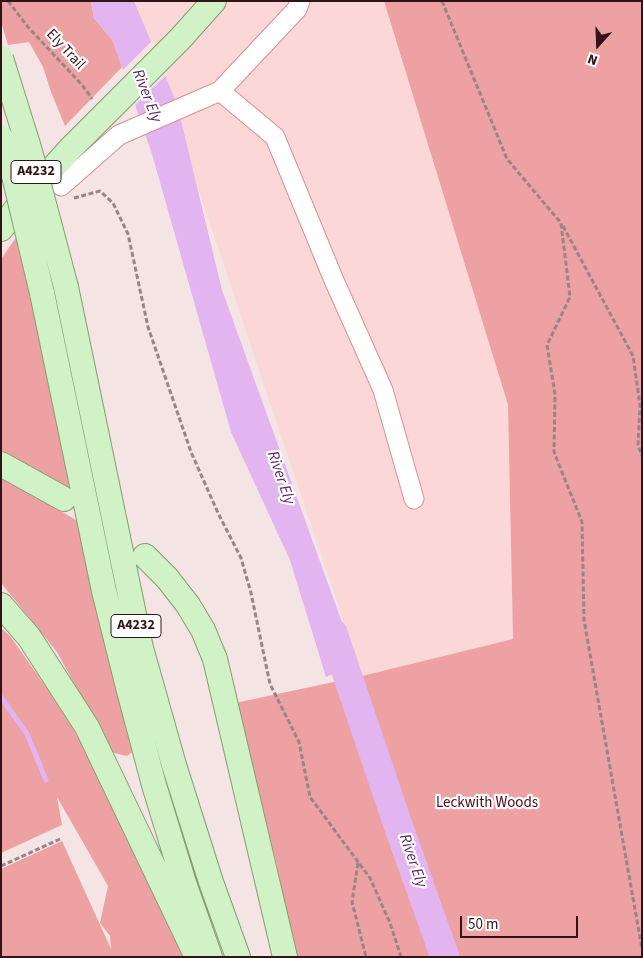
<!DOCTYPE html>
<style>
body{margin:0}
#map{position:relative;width:643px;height:958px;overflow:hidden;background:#f4e4e4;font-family:"Source Sans 3",sans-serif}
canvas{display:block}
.frame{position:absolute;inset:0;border:2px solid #301416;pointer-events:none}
.north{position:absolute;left:573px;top:20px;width:50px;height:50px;-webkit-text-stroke:4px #fff;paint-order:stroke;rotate:200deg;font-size:14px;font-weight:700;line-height:20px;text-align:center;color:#301416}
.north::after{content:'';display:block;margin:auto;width:18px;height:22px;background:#301416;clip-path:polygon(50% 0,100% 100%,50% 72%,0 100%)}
.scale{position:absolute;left:460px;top:916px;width:118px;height:22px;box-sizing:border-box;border:2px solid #301416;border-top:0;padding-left:6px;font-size:15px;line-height:18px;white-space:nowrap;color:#301416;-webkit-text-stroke:4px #fff;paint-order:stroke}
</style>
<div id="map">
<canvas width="643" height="958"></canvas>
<div class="frame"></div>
<div class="north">N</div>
<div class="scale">50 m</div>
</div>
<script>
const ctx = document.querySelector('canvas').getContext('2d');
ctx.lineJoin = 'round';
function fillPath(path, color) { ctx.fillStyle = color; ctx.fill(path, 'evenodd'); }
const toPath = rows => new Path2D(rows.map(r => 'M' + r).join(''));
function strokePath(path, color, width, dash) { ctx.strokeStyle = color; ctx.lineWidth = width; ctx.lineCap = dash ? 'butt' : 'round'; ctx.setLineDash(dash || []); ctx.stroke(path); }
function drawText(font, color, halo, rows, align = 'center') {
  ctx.font = font + ' "Source Sans 3",sans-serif'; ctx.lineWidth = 4.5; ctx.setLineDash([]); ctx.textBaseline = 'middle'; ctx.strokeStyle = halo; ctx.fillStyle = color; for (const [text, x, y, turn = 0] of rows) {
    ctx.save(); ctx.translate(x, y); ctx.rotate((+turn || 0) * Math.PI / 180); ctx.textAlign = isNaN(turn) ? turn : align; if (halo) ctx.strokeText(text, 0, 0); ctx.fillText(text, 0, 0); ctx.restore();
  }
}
const built = toPath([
 [135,1,384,1,386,3,508,406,513,639,362,676]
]);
const green = toPath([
 [1,1,91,1,94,18,113,41,122,67,65,126,51,92,43,67,29,42,8,45,1,22],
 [384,1,642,1,642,957,293,957,277,865,235,703,362,676,513,639,508,405],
 [17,236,30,288,72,489,69,490,1,450,1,259],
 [1,476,22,487,79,522,135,750,127,756,114,753,105,741,57,652,1,583],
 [1,628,10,636,44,684,84,746,192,957,1,957,1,869,62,841,111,949,110,936,100,923,108,886,57,797,62,825,1,853]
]);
const water = toPath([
 [91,1,134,1,177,104,222,290,357,664,326,677,290,560,231,432,152,154,113,41,94,18]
]);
const pier = toPath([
 [153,40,167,74,133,107,121,72]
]);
const stream = toPath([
 [1,697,27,734,46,780]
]);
const river = toPath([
 [333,633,398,825,445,957]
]);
const path = toPath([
 [8,1,28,27,83,86,92,99],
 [442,1,507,159,561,223,570,297,547,345,555,394,554,452,582,522,584,620,642,949],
 [74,198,100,191,113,203,128,234,148,327,191,452,218,513,241,558,251,593,270,684,299,742,310,797,370,878,390,923,401,957],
 [563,226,633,356,640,405,638,445,642,456],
 [358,863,352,902,366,957],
 [1,866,60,839]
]);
const minor = toPath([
 [220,91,275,137,333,278,383,390,414,499],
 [50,172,61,186,119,135,220,91,297,9,300,1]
]);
const major = toPath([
 [1,229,16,209,70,149,180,39,214,1],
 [66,287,141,648,174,765,211,882,238,957],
 [42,293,104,591,128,687,154,785,184,883,210,957],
 [1,464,64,499],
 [145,556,167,578,188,605,203,630,215,659,285,957],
 [1,605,29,637,87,727,195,953]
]);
const majorBridge = toPath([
 [1,58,30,151,66,287],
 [1,138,14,176,42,293]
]);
const shields = [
 [36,172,50],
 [136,626,50]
];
const shieldNames = [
 ["A4232",36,172],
 ["A4232",136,626]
];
const streetNames = [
 ["Ely Trail",65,50,47]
];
const parkNames = [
 ["Leckwith Woods",487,804]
];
const waterNames = [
 ["River Ely",146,96,69],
 ["River Ely",280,478,71],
 ["River Ely",412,861,71]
];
fillPath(built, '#fbd7d7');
fillPath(green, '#eea1a3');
fillPath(water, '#e2b4f0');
fillPath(pier, '#f4e4e4');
strokePath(stream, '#e2b4f0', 5);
strokePath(river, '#e2b4f0', 29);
strokePath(minor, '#d99091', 21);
strokePath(major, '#859e70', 26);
strokePath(path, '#9a8485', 3, [5, 2.5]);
strokePath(minor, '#fff', 19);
strokePath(major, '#d1f1c7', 24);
strokePath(majorBridge, '#859e70', 26, []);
strokePath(majorBridge, '#d1f1c7', 24);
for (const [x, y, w] of shields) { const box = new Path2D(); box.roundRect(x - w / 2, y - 11.5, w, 23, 4); ctx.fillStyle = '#fff'; ctx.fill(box); strokePath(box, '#301416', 1); }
drawText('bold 14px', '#301416', null, shieldNames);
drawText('15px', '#301416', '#fff', streetNames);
drawText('15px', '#500915', '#fff', parkNames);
drawText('italic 16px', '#5b256b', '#fff', waterNames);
</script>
